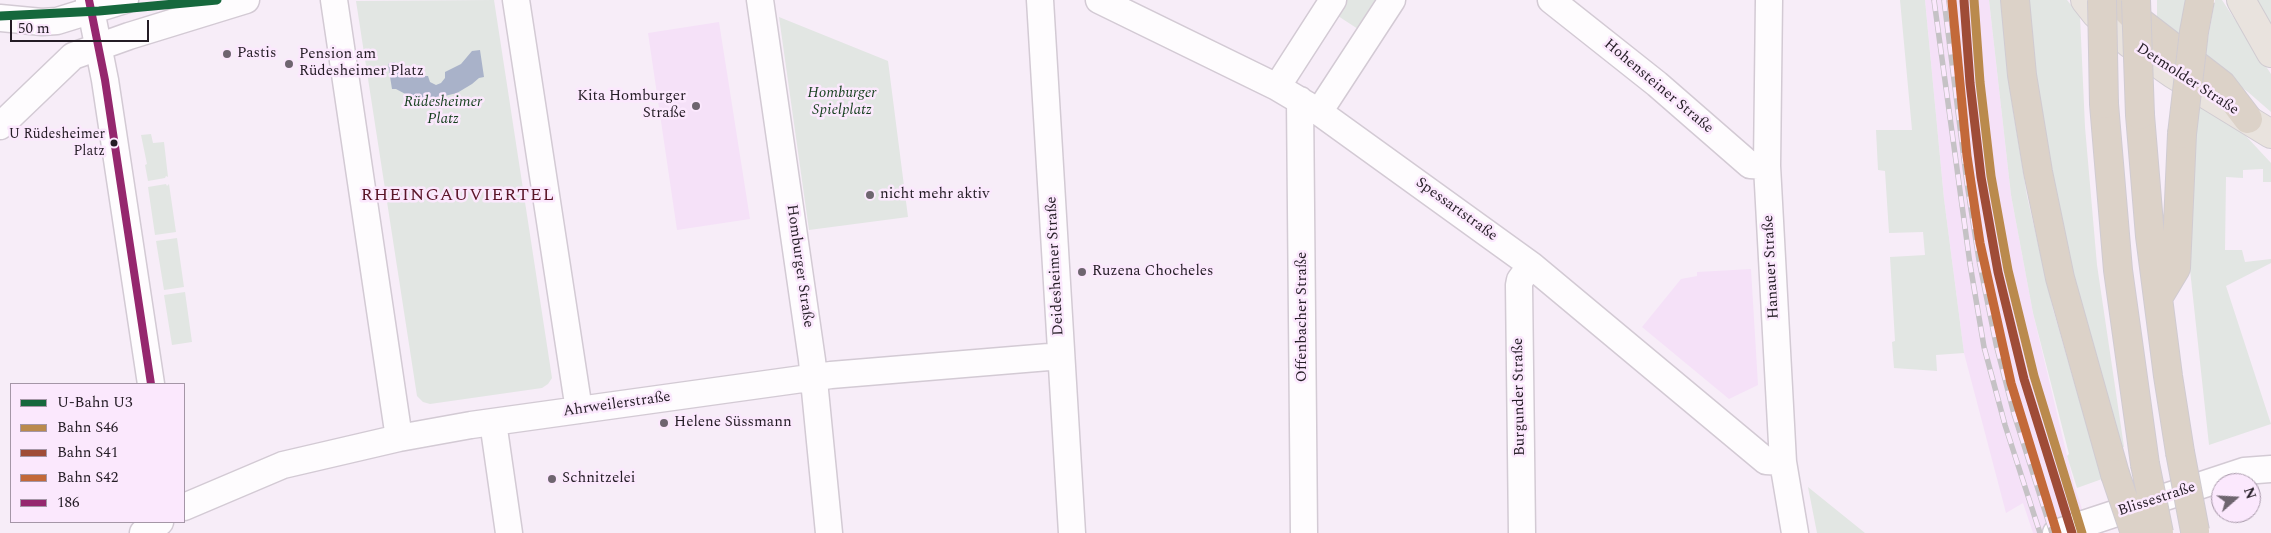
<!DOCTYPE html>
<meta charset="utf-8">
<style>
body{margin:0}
#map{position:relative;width:2271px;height:533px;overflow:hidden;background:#f7edf8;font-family:Spectral,serif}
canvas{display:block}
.legend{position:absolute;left:10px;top:383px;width:175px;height:140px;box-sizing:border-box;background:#fbe8fd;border:1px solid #a596a7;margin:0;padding:6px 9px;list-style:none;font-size:15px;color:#241c25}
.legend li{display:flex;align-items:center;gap:10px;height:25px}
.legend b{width:25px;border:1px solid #a596a7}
.north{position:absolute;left:2211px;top:473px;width:50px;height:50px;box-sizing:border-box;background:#fbe8fd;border:1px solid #a596a7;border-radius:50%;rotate:71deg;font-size:14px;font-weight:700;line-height:20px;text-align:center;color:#241c25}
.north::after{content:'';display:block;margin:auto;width:18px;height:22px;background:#6e656f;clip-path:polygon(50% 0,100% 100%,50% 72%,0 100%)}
.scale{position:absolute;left:10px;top:20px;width:139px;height:22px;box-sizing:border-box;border:2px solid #241c25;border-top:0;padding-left:6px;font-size:15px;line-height:18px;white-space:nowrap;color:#241c25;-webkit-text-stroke:4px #fbe8fd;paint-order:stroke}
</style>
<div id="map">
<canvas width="2271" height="533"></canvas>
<ul class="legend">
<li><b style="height:6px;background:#16683d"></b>U-Bahn U3</li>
<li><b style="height:6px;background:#ba8a4d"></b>Bahn S46</li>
<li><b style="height:6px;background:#9f4c37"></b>Bahn S41</li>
<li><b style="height:6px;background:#c36939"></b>Bahn S42</li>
<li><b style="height:6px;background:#95276e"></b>186</li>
</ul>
<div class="north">N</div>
<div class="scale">50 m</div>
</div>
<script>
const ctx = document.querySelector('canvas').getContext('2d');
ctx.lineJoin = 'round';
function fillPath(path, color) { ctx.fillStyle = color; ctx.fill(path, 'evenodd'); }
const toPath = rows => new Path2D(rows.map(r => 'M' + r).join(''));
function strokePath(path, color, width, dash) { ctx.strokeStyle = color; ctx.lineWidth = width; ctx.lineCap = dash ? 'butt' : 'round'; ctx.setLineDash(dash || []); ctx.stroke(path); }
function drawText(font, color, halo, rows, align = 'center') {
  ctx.font = font + ' Spectral,serif'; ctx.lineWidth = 5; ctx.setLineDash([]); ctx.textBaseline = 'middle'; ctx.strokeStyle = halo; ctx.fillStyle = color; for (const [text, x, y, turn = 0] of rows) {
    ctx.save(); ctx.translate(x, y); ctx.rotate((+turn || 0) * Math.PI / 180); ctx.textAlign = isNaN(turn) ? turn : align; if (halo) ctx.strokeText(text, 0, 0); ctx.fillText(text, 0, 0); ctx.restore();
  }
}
const built = toPath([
 [1925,0,1989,0,2011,195,2033,313,2074,485,2090,533,2033,533,2023,503,2006,513,1964,353,1944,199],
 [719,22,750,219,677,230,648,33],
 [1751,269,1758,385,1729,399,1642,327,1681,279,1697,276,1697,272]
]);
const green = toPath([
 [494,0,552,378,548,384,542,388,430,404,423,402,417,396,356,1],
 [1344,0,1382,0,1361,31,1335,14],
 [1900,0,1925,0,1944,199,1964,353,1936,355,1937,371,1894,368,1892,342,1895,341,1890,257,1925,255,1923,232,1889,233,1885,171,1878,170,1876,130,1912,130],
 [1989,0,2001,0,2012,104,2027,196,2053,309,2102,479,2077,488,2067,456,2069,454,2033,313,2011,195],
 [2023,0,2067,0,2080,16,2085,127,2097,265,2124,447,2116,449,2073,301],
 [2157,0,2190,0,2181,45,2157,28],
 [2215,0,2222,0,2271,74,2271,112,2248,92,2204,61],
 [2255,0,2271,0,2271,28],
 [779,17,888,61,908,217,809,230],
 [2198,104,2226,121,2245,135,2271,163,2271,182,2263,182,2263,169,2243,170,2243,178,2226,177,2225,250,2242,250,2245,262,2271,259,2271,263,2226,286,2271,424,2209,445,2190,270,2190,198],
 [151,134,153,143,164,142,168,177,166,176,165,178,148,181,145,165,147,164,141,135],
 [166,184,167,186,169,184,176,232,155,235,148,187],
 [177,238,184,287,164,290,156,241],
 [185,292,192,342,172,345,164,295],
 [1808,487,1865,533,1817,533]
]);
const water = toPath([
 [480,50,484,77,479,78,472,84,457,93,428,100,411,97,396,89,392,89,388,64,394,62,401,69,417,76,428,76,430,82,436,85,441,83,445,78,445,72,461,64,472,51]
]);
const minor = toPath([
 [89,0,105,80,151,384],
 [334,0,399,438],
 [516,0,579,410],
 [760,0,812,360,829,533],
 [1040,0,1072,533],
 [1099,0,1277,87,1319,112,1531,265,1766,461,1783,462],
 [1551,0,1657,84,1750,165,1767,166],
 [1769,0,1767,166,1783,462,1795,533],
 [0,18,42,22,57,21,125,0],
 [1277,87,1333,0],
 [1300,100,1304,533],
 [1319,112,1392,0],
 [0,126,73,56,129,36,246,0],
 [493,422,509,533],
 [184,507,283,465,399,438,471,425,831,375,1061,356],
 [143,533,160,522],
 [1522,533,1519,285,1520,280,1531,265],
 [2056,533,2244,471,2271,469]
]);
const major = toPath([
 [2085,0,2096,14,2129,43,2173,74,2271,134],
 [2241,0,2271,53]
]);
const highway = toPath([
 [2015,0,2022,75,2038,172,2060,278,2115,474],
 [2117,0,2135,18,2222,85,2248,119],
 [2104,104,2118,270,2145,464],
 [2140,115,2150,236,2168,376,2180,452],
 [2158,298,2176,268,2182,134]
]);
const rail = toPath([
 [1934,0,1970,264,1984,347,2005,425,2040,533],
 [1944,0,1967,183,1979,260,1996,344,2014,414,2052,533]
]);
const highwayBridge = toPath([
 [2102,0,2104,104],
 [2136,0,2140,115],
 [2182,134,2194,32,2200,0],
 [2180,452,2195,531],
 [2145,464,2159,533],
 [2115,474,2135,533]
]);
const bus1 = toPath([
 [89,0,105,80,151,384]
]);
const rail1 = toPath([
 [1974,0,1980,82,1991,176,2008,270,2034,376,2082,533]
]);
const rail2 = toPath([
 [1964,1,1970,83,1981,177,1998,272,2024,379,2072,533]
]);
const rail3 = toPath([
 [1952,1,1967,156,1980,243,2011,383,2057,533]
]);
const metro1 = toPath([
 [0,16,99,11,217,0]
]);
const markers = [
 [227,54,5,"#6e656f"],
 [289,64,5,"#6e656f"],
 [696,106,5,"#6e656f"],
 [114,143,4.5,"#241c25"],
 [870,195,5,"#6e656f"],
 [1082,272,5,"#6e656f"],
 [664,423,5,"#6e656f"],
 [552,479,5,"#6e656f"]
];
const busNames = [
 ["U Rüdesheimer",105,135],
 ["Platz",105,152]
];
const poiNames = [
 ["Pastis",237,54],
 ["Pension am",299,55],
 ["Rüdesheimer Platz",299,72],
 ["Kita Homburger",686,97,"right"],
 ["Straße",686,114,"right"],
 ["nicht mehr aktiv",880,195],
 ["Ruzena Chocheles",1092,272],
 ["Helene Süssmann",674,423],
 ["Schnitzelei",562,479]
];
const streetNames = [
 ["Detmolder Straße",2187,80,33],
 ["Hohensteiner Straße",1658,87,40],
 ["Spessartstraße",1456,210,36],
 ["Homburger Straße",799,266,82],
 ["Deidesheimer Straße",1056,266,-93],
 ["Hanauer Straße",1772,267,-93],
 ["Offenbacher Straße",1303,317,-90],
 ["Burgunder Straße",1520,397,-91],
 ["Ahrweilerstraße",617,405,-8],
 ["Blissestraße",2157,500,-18]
];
const parkNames = [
 ["Homburger",842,94],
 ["Spielplatz",842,111],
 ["Rüdesheimer",443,103],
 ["Platz",443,120]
];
const quarterNames = [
 ["RHEINGAUVIERTEL",458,196]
];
fillPath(built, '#f5e1f8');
fillPath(green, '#e2e6e3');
fillPath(water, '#a9b2c9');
strokePath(minor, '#d3cad4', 29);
strokePath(major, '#d0cbd1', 30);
strokePath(highway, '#d0cbd1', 30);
strokePath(minor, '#fefcfe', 26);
strokePath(major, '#e9e3de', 28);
strokePath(highway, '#dcd2c8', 28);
strokePath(rail, '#c5c2c5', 5.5);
strokePath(rail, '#fbe8fd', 4, [11]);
strokePath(highwayBridge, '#d0cbd1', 30, []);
strokePath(highwayBridge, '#dcd2c8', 28);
strokePath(bus1, '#95276e', 8);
strokePath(rail1, '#ba8a4d', 9);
strokePath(rail2, '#9f4c37', 9);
strokePath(rail3, '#c36939', 9);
strokePath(metro1, '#16683d', 9);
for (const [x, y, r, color] of markers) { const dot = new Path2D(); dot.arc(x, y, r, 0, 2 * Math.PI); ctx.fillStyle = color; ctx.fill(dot); strokePath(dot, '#fbe8fd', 2); }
drawText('14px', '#241c25', '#fbe8fd', busNames, 'right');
drawText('15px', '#241c25', '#fbe8fd', poiNames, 'left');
drawText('15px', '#241c25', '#fbe8fd', streetNames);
drawText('italic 15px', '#153f1d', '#fbe8fd', parkNames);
ctx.letterSpacing = '1px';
drawText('18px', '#5a1528', '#fbe8fd', quarterNames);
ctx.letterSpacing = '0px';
</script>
